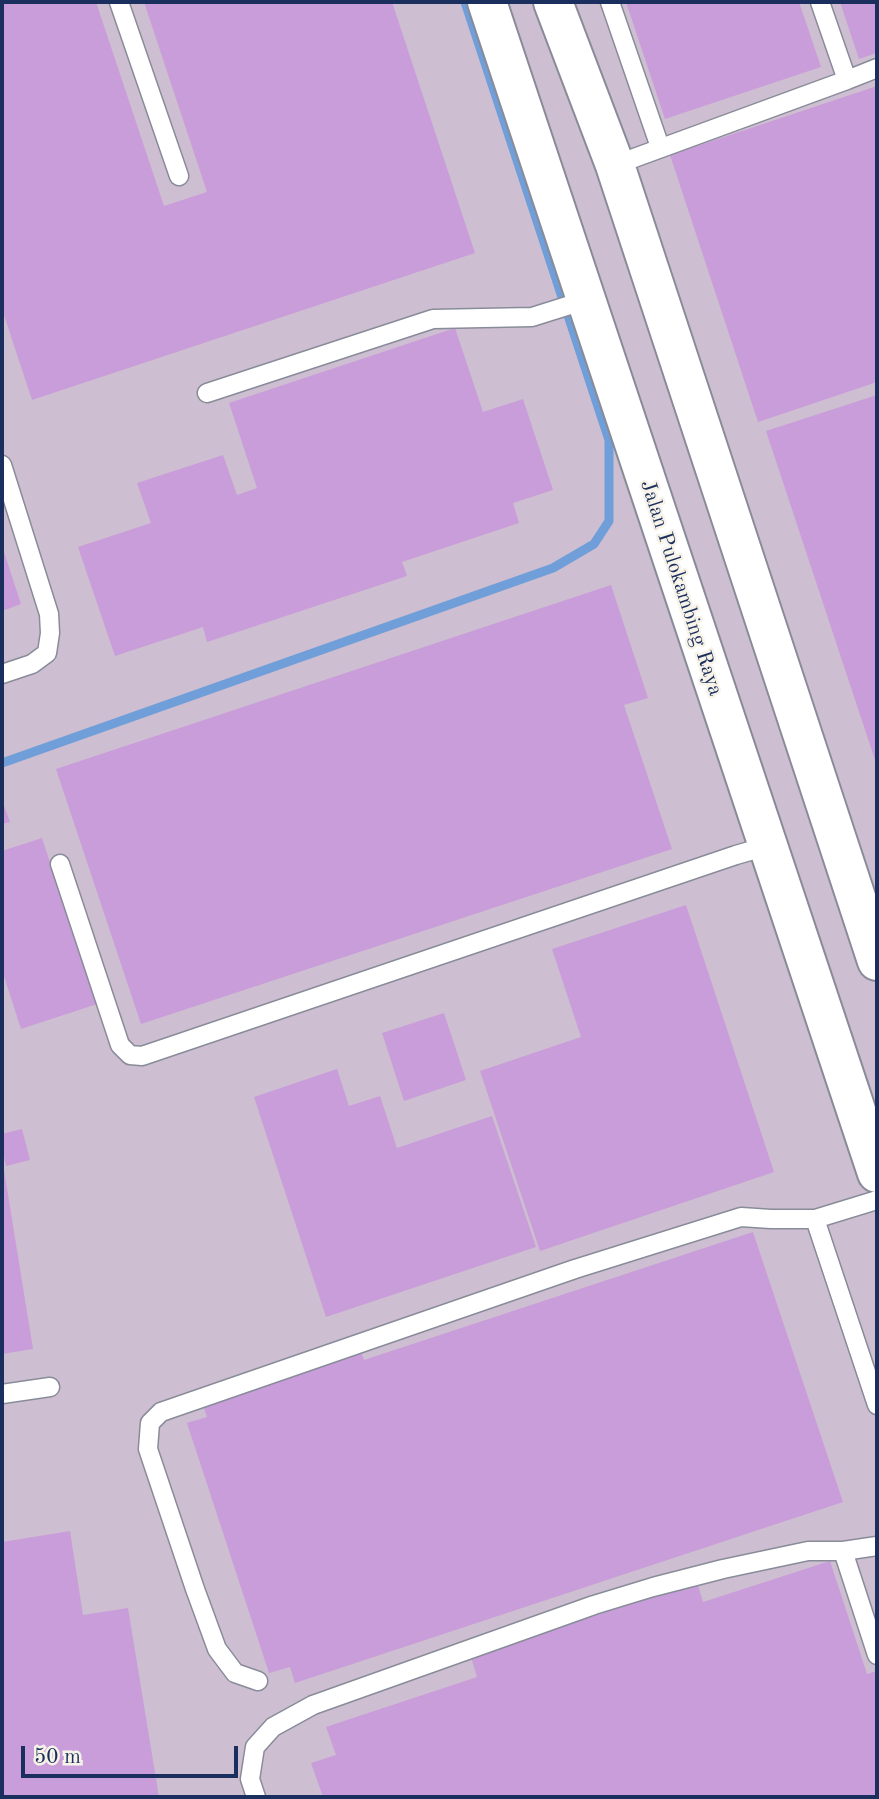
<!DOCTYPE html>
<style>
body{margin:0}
#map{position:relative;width:879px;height:1799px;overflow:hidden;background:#f4e9d4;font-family:"Old Standard TT",serif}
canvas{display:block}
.frame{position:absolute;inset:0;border:4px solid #1b2f5e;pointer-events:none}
.scale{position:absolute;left:21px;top:1746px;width:217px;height:32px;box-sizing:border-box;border:4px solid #1b2f5e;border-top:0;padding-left:9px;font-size:21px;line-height:24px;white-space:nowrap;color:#1b2f5e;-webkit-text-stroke:5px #f7f3e8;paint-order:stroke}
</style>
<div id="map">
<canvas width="879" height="1799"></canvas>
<div class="frame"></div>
<div class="scale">50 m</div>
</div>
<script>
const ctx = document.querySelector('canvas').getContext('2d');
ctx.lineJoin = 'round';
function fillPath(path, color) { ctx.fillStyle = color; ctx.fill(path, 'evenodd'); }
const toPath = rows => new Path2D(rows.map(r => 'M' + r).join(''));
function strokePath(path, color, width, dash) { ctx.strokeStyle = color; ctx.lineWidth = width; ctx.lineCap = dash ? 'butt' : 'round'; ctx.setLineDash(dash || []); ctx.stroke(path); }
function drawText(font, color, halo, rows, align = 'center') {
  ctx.font = font + ' "Old Standard TT",serif'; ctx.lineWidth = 5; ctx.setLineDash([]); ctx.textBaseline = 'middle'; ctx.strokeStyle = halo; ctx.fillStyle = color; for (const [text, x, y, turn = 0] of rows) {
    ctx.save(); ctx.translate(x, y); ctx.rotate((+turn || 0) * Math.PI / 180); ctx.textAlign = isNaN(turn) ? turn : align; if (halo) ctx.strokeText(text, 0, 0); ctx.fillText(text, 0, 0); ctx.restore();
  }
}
const industrial = toPath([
 [2,2,877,2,877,1797,2,1797]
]);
const stream = toPath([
 [2,763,553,568,594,544,609,521,609,440,465,2]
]);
const building = toPath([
 [2,2,96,2,164,206,207,192,144,2,392,2,475,253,32,400,2,309],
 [626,2,799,2,821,67,665,119],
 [840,2,877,2,877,53,859,59],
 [877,86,877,382,758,422,670,155],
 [455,328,483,412,523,399,553,490,513,503,519,523,402,562,407,576,207,642,203,627,115,656,78,547,151,523,137,483,223,455,237,495,257,488,229,403],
 [877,395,877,766,766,431],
 [2,546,21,604,2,611],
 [611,585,648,698,624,705,672,849,141,1024,56,769],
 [2,800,10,822,2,824],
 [42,838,97,1004,21,1029,2,970,2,851],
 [686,905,774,1172,540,1251,480,1071,581,1037,552,949],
 [444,1013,466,1080,404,1101,382,1033],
 [337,1069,349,1106,380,1096,397,1148,492,1116,536,1247,326,1317,254,1097],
 [22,1129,30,1160,6,1166,2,1148,2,1134],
 [2,1164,3,1164,33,1349,2,1354],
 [753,1232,843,1502,295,1683,290,1667,269,1673,187,1423,207,1417,201,1400,359,1347,364,1360],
 [70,1531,83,1615,128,1608,159,1797,2,1797,2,1542],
 [830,1561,867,1674,877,1671,877,1797,323,1797,311,1763,336,1755,326,1727,477,1677,471,1657,697,1582,703,1602]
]);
const service = toPath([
 [119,2,179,176],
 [610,2,660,147],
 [847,80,877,68],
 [615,165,847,80,820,2],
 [207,393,433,319,532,317,586,300],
 [2,465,49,614,50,633,47,653,32,664,2,674],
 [60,864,120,1045,130,1055,142,1056,736,855,767,846],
 [877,1200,815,1219,877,1405],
 [2,1394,50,1387],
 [877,1546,843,1551,877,1655],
 [258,1681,235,1673,217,1649,195,1589,148,1449,150,1423,161,1412,575,1269,741,1217,771,1219,815,1219],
 [256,1797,250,1779,255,1747,273,1727,313,1705,594,1605,653,1587,723,1569,808,1551,843,1551]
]);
const tertiary = toPath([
 [487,2,877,1173],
 [553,2,615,165,877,961]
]);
const streetNames = [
 ["Jalan Pulokambing Raya",681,588,72]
];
fillPath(industrial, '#cebed1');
strokePath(stream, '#6f9ed8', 9);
fillPath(building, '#c99dd9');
strokePath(service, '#888c99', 21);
strokePath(tertiary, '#888c99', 42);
strokePath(service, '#fff', 18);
strokePath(tertiary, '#fff', 38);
drawText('21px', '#1b2f5e', '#f7f3e8', streetNames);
</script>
